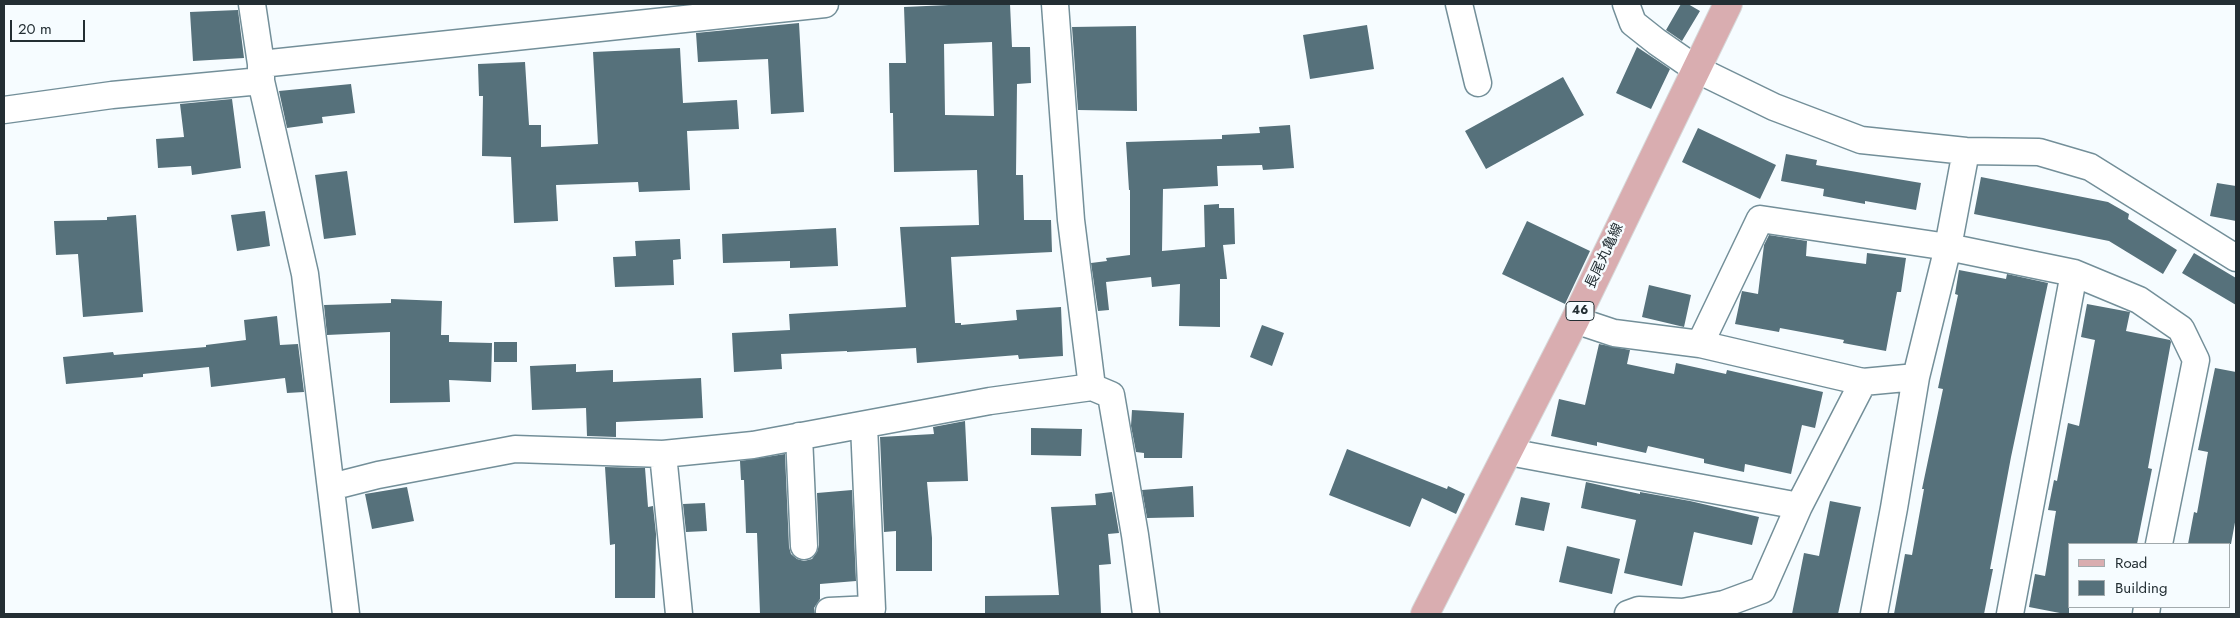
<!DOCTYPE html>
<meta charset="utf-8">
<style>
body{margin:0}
#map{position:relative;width:2240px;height:618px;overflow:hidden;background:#f6fcff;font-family:Jost,sans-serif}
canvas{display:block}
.frame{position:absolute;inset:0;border:5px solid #232e33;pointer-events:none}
.legend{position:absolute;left:2068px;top:543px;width:162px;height:65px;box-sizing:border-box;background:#f6fcff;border:1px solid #a2aaad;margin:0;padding:6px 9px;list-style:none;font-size:15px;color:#232e33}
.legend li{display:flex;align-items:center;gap:10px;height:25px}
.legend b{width:25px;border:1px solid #a2aaad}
.scale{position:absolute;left:10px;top:20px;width:75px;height:22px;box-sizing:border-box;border:2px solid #232e33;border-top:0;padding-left:6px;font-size:15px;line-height:18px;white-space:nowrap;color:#232e33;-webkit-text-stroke:4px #f6fcff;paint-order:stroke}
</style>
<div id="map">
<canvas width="2240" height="618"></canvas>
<div class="frame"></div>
<ul class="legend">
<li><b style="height:6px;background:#d9adb0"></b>Road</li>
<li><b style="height:14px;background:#56717b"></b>Building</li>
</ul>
<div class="scale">20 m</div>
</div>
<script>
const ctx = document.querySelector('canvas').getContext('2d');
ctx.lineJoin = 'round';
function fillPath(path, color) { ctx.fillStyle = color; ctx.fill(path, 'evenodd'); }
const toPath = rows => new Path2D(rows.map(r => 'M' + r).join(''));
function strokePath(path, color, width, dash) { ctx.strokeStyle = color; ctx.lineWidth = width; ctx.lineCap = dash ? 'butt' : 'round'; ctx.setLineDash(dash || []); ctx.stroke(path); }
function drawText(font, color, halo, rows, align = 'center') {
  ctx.font = font + ' Jost,"Noto Sans JP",sans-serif'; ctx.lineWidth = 5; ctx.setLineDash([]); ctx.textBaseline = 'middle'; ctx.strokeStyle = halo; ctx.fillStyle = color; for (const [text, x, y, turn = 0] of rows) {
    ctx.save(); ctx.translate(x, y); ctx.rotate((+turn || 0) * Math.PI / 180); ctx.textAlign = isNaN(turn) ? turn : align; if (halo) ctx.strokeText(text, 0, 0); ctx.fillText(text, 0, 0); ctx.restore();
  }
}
const building = toPath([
 [971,4,1010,4,1012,47,1030,47,1031,83,1017,84,1016,175,1023,175,1024,220,1051,220,1052,252,951,257,955,323,961,323,961,325,1017,320,1016,310,1061,307,1063,356,1019,359,1018,355,917,363,916,348,847,352,847,351,781,354,782,369,734,372,732,333,790,330,789,314,906,307,900,227,979,225,977,170,894,172,893,113,890,113,889,63,906,63,904,7],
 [992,42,994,116,945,115,944,44],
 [1681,4,1688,4,1700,11,1682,41,1666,30],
 [238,10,244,58,193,61,190,12],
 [799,23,804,112,771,114,768,59,698,62,696,33],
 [1367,25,1374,69,1310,79,1303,35],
 [1136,26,1137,111,1078,110,1072,27],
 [1637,47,1670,69,1651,109,1616,93],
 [680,48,683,103,737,100,739,129,687,131,690,190,639,192,638,182,556,185,558,221,514,223,511,157,482,156,483,96,479,96,478,64,525,62,529,125,541,125,541,147,598,144,593,52],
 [1563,77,1584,115,1486,169,1465,131],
 [351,84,355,113,322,117,323,123,287,128,279,91],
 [232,99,241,168,192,175,191,166,158,168,156,139,184,137,180,104],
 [1290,125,1294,168,1263,170,1262,165,1217,166,1218,186,1163,189,1162,251,1205,247,1204,205,1219,204,1219,208,1234,208,1235,244,1223,245,1227,279,1220,279,1220,327,1179,326,1180,284,1152,287,1151,277,1106,282,1109,310,1098,311,1091,263,1107,261,1106,258,1130,255,1130,190,1129,190,1126,142,1222,139,1222,135,1260,133,1259,127],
 [1698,128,1776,165,1760,199,1682,162],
 [1786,154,1817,160,1816,165,1921,183,1916,210,1865,201,1865,204,1823,196,1824,189,1781,181],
 [347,171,356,235,324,239,315,175],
 [1981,177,2108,202,2129,214,2128,219,2177,250,2163,274,2109,241,1974,214],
 [2217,183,2236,186,2236,221,2210,216],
 [265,211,270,246,237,251,231,215],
 [136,215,143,312,83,317,78,254,56,255,54,221,107,220,107,217],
 [1527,221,1590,251,1565,304,1502,274],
 [836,228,838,266,790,268,790,261,723,263,722,234],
 [1769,235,1807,241,1806,256,1866,264,1867,253,1906,258,1901,292,1897,292,1886,351,1843,343,1844,340,1780,328,1779,332,1735,324,1742,291,1758,294,1764,245],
 [680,239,681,259,673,260,674,285,615,287,613,257,636,256,635,241],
 [2194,253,2236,278,2236,305,2182,273],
 [1959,270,2006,279,2007,274,2048,283,2011,457,1990,569,1993,569,1984,614,1894,614,1905,554,1912,555,1924,489,1922,489,1943,389,1938,388,1958,295,1955,294],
 [1649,285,1691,295,1684,327,1642,317],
 [391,299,442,301,441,335,449,335,449,342,492,343,491,382,449,380,450,402,390,403,390,332,327,335,324,305,391,303],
 [2087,304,2130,312,2126,331,2170,340,2171,342,2148,468,2152,469,2137,544,2069,544,2069,614,2065,614,2029,607,2035,574,2045,576,2056,511,2048,510,2054,480,2057,481,2068,423,2079,426,2095,340,2081,337],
 [277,316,280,345,298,344,304,392,287,393,285,378,211,387,209,367,143,374,143,377,66,384,63,357,113,352,114,355,206,347,206,345,246,340,244,320],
 [1262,325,1284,333,1272,366,1250,357],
 [494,342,517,342,517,362,494,362],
 [1599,344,1630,350,1627,364,1674,374,1676,363,1726,374,1727,370,1823,392,1815,428,1802,425,1791,474,1745,464,1744,472,1704,463,1704,459,1648,446,1646,453,1597,442,1597,446,1551,436,1559,399,1585,405],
 [576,364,576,372,613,370,613,382,701,378,703,418,616,422,616,437,587,436,586,408,532,410,530,366],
 [2215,368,2236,372,2236,517,2231,544,2188,544,2194,512,2197,513,2208,452,2198,450],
 [1132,410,1184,413,1182,458,1144,458,1144,453,1136,452,1131,426],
 [965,421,968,481,927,482,932,538,932,571,896,571,896,531,884,532,880,437,934,434,933,427],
 [1031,428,1082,429,1081,456,1031,455],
 [1347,449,1447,489,1448,486,1465,494,1456,514,1422,498,1410,527,1329,495],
 [785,454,789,547,791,554,797,559,804,561,812,559,817,552,819,545,817,493,852,490,856,581,820,584,820,599,814,608,815,614,760,614,757,533,746,533,744,480,741,480,740,461],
 [605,467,645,468,648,507,653,506,656,534,655,598,615,598,615,544,610,545],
 [1586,482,1640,494,1640,492,1690,501,1759,517,1752,545,1694,532,1682,586,1624,573,1636,520,1581,508],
 [1193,486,1194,517,1147,518,1142,490],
 [407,487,414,521,372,529,365,494],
 [1112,492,1119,533,1108,534,1111,564,1099,565,1101,614,985,614,985,596,1059,595,1051,507,1096,505,1095,494],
 [1521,497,1550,503,1544,531,1515,525],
 [1830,501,1861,507,1838,614,1792,614,1804,553,1819,556],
 [705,503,707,531,686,532,683,504],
 [1567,546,1620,559,1612,594,1559,582]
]);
const street = toPath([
 [252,4,261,64,261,81,305,274,346,614],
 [1055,4,1071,220,1092,387],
 [1459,4,1478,83],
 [1626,4,1633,23,1657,42,1696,69,1774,107,1861,140,1966,151,2039,152,2090,167,2236,258],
 [261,64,825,4],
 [4,110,112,95,261,81],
 [1575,320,1614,333,1700,344,1863,382,1916,377],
 [1700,344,1760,219,1948,247,2074,273,2139,300,2181,329,2196,360,2159,544],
 [799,436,804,546],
 [1509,452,1799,506],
 [663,454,679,614],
 [331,487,378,475,515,449,663,454,753,445,990,401,1092,387,1111,395,1135,535,1146,614],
 [830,614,829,611,872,609,864,425],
 [1628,614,1639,610,1683,612,1724,604,1762,590,1799,506,1863,382],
 [1874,614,1894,508,1916,377,1948,247,1966,151],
 [2010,614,2074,273],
 [2146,614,2147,607]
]);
const primary = toPath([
 [1425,614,1575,320,1728,4]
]);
const shields = [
 [1580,311,28]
];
const shieldNames = [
 ["46",1580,311]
];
const streetNames = [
 ["長尾丸亀線",1605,256,-65]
];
fillPath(building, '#56717b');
strokePath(street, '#738f99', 29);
strokePath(primary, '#d7d9da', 30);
strokePath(street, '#fff', 26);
strokePath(primary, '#d9adb0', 28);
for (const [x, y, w] of shields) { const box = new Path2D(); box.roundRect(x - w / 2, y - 9.5, w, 19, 4); ctx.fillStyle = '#f6fcff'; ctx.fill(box); strokePath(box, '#232e33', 1); }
drawText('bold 12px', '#232e33', null, shieldNames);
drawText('14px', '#232e33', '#f6fcff', streetNames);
</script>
